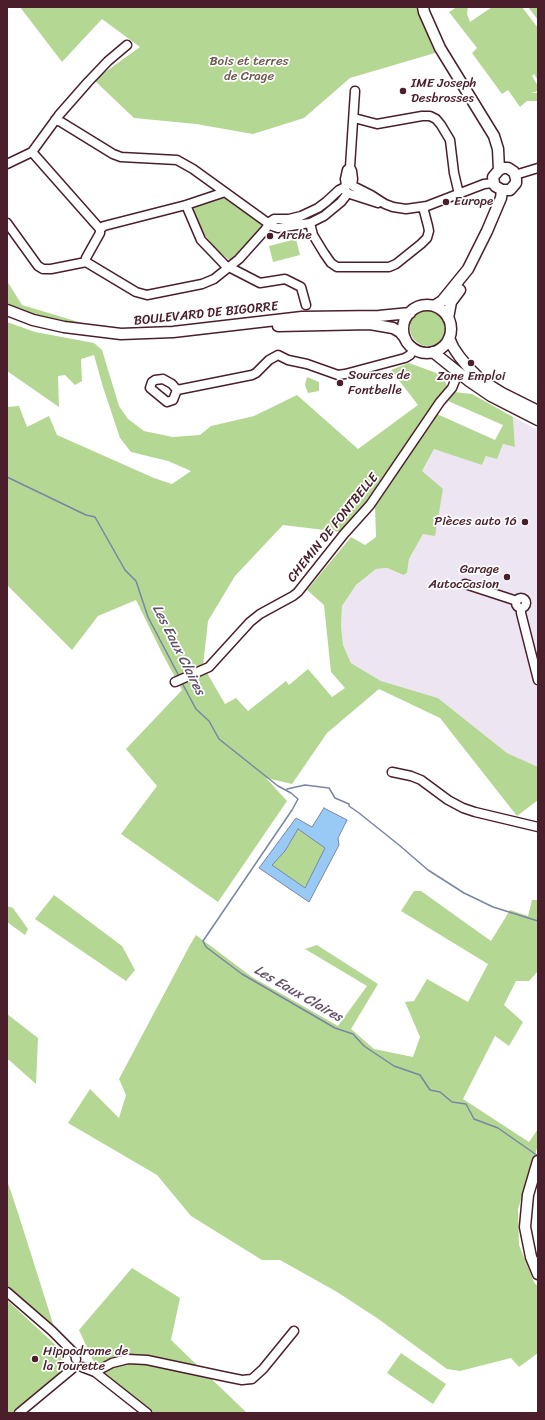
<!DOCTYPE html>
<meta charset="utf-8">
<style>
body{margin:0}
#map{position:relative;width:545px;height:1420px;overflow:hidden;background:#fff;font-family:Sriracha,sans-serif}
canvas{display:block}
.frame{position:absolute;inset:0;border:8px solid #4a1f2b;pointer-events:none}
</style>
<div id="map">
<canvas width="545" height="1420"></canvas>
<div class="frame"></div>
</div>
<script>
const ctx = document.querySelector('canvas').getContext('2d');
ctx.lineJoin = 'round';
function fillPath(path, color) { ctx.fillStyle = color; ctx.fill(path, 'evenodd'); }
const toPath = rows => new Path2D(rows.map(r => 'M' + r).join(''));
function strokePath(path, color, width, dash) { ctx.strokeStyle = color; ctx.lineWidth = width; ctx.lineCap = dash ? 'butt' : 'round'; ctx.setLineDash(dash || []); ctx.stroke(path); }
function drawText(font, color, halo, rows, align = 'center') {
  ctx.font = font + ' Sriracha,sans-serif'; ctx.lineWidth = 3.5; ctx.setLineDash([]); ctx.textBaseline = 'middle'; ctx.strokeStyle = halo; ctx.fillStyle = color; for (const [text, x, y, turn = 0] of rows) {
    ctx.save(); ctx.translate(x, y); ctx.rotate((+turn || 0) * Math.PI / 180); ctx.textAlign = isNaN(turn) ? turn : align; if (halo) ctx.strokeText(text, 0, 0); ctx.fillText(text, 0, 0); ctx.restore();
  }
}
const built = toPath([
 [513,417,538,430,538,767,507,753,438,698,381,681,351,663,343,645,341,626,342,606,356,585,376,569,387,568,402,575,407,573,409,559,423,534,422,471,434,448,482,465,486,456,503,444,515,447]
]);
const green = toPath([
 [20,7,416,7,435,53,350,78,304,118,253,134,196,124,134,118,94,80,140,47,102,19,62,62],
 [457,7,468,7,467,14,470,22,492,7,522,7,538,28,538,80,534,74,532,76,538,86,538,91,531,93,538,93,538,101,527,101,520,107,508,90,502,94,472,53,477,48,449,12],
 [528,7,538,7,538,20],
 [222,198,230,199,262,222,263,226,262,228,234,259,229,260,214,247,204,234,193,209,196,205],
 [296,239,300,255,273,262,269,246],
 [7,281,22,305,92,326,41,318,7,304],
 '410 328a18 18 0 1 1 36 0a18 18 0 1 1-36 0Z',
 [7,322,35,332,94,343,102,350,119,406,128,419,144,431,173,437,200,435,211,426,254,416,297,395,358,449,418,405,391,370,409,363,442,375,447,386,371,496,341,532,283,525,235,576,208,621,203,666,225,704,236,698,248,711,286,681,289,685,308,669,332,697,345,688,331,672,324,605,307,590,351,537,365,545,376,537,375,507,437,414,495,440,503,425,448,401,454,392,472,394,513,417,515,447,503,444,497,459,486,456,482,465,434,449,422,471,443,489,435,536,423,534,409,559,407,573,403,575,387,568,376,569,356,585,342,606,341,626,343,645,351,663,381,681,438,698,507,753,538,767,538,800,517,816,440,718,379,689,327,733,292,784,266,778,287,801,218,902,121,834,157,786,126,749,182,690,162,653,136,600,98,616,72,650,7,585,7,407,19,406,27,427,49,416,57,435,154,478,172,484,191,471,168,461,131,452,120,438,103,387,94,355,81,359,82,381,75,385,65,375,58,376,59,407,7,371],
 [307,377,319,382,319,391,308,393,305,385],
 [298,829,326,848,305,888,271,865,285,851],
 [414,891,421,891,491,941,510,910,528,916,532,900,538,900,538,971,529,981,516,981,504,1005,523,1022,509,1046,495,1036,463,1099,529,1142,538,1129,538,1145,518,1209,519,1245,534,1282,538,1287,538,1353,519,1367,511,1358,460,1371,447,1369,377,1318,337,1292,280,1260,262,1260,191,1216,157,1175,68,1123,90,1089,119,1118,126,1095,119,1079,190,945,196,935,252,977,338,1026,367,986,305,949,317,945,378,984,351,1029,374,1049,413,1057,420,1037,405,1002,414,1001,427,979,468,1002,488,964,401,911],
 [54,895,122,946,135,970,126,981,35,919],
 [7,906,13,908,28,929,25,935,7,922],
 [7,1014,38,1038,36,1084,9,1060,7,1060],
 [7,1180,18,1213,55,1330,7,1287],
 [132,1268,180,1298,171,1340,247,1413,140,1413,103,1382,79,1330],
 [7,1300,61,1350,66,1369,17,1413,7,1413],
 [401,1353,446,1384,433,1404,387,1373]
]);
const water = toPath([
 [324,808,347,820,338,838,339,845,309,902,259,868,296,818,312,827,324,808],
 [298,829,325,848,305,888,272,865,285,851,298,829]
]);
const stream = toPath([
 [7,477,86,515,95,517,125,570,136,581,148,617,180,678],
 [182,683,196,709,209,721,219,739,278,786,291,793,298,799,292,810,203,941,206,947,242,974,335,1028,353,1034,364,1046,394,1066,420,1075,430,1090,440,1092,452,1102,466,1104,474,1119,498,1128,538,1156],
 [287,789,305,785,329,788,335,798,349,804,349,806,359,813,399,845,428,870,464,893,493,907,538,921]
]);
const minor = toPath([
 [354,118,377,124,422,116,430,116,436,119,441,125,450,140,454,173,459,194],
 [55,120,61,122,113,154,121,157,177,160,193,169,272,226,278,228,310,223,324,216,341,202,348,193],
 [32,152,100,229],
 [7,164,32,152,59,115,88,82,108,61,127,45],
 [350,167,352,171,353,179,352,185],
 [515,175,538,168],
 [346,186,345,179,347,170,350,167,355,91],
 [353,186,371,195,385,204,393,207,406,209,427,206,484,184,494,183],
 [345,190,347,193,378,203],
 [186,205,201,240,225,265,260,283,285,279,301,287,306,305],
 [7,223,38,266,43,269,51,269,86,262,136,292,147,295,202,284,214,279,239,259,265,230,271,221,274,219,289,219,301,216,318,208,326,202,339,190,345,187],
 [310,223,313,235,324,253,331,263,337,267,389,267,396,264,421,244,427,238,429,231,428,226,423,207],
 [86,262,86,258,100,233,100,229,104,226,186,205,225,192],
 [163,379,172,384,177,390,173,400,167,402,150,388,152,382,155,380,163,379],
 [177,390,252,375,256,373,269,360,278,355,288,360,307,364,338,375,345,374,405,358,410,355,414,349],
 [465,584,517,601],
 '516 603a5 5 0 1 1 10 0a5 5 0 1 1-10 0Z',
 [521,608,521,613,538,680],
 [175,682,209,667,250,622,260,614,293,596,298,592,344,534,370,505,440,402,452,388,456,378,455,370],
 [392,772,411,776,421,780,448,800,463,808,475,812,538,827],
 [7,1292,52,1331,75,1354,76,1359],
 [82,1367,95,1372,147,1413],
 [95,1372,112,1363,128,1359,147,1360,227,1377,242,1380,252,1379,263,1369,294,1331],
 [19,1413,72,1369]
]);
const major = toPath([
 [423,7,424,12,440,48,494,136,498,149,499,170,493,177,494,183,495,186,502,190,510,190,516,183,516,179,514,172,508,168,503,168,499,170],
 '403 329a24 24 0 1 1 48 0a24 24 0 1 1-48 0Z',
 [434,306,442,301,468,269,487,231,501,198,502,190],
 [7,310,33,320,64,327,121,334,173,332,302,317,379,316,410,313],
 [448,318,451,302,460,290],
 [278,326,370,324,393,328,400,332,405,338],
 [449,338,453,347,459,356,468,367,481,380,502,393,538,411],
 [433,352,469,381,491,396,538,420],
 [538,1161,528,1195,525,1227,531,1257,538,1274]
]);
const markers = [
 [403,91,4,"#4a1f2b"],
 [446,202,4,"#4a1f2b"],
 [270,236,4,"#4a1f2b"],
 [471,363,4,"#4a1f2b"],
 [340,383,4,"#4a1f2b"],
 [525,522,4,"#4a1f2b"],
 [507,577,4,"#4a1f2b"],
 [35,1359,4,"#4a1f2b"]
];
const parkNames = [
 ["Bois et terres",249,62],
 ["de Crage",249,77]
];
const poiNames = [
 ["IME Joseph",411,84],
 ["Desbrosses",411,99],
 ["Europe",454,202],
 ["Arche",278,236],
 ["Sources de",348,376],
 ["Fontbelle",348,391],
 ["Zone Emploi",471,377,"center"],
 ["Pièces auto 16",517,522,"right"],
 ["Garage",499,570,"right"],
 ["Autoccasion",499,585,"right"],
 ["Hippodrome de",43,1352],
 ["la Tourette",43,1367]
];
const streetNames = [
 ["BOULEVARD DE BIGORRE",206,314,-6],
 ["CHEMIN DE FONTBELLE",333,528,-51]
];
const waterNames = [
 ["Les Eaux Claires",178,650,63],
 ["Les Eaux Claires",298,994,30]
];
fillPath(built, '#eee5f3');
fillPath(green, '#b4d893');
fillPath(water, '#99c9f5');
strokePath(water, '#7985a4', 1);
strokePath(stream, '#7985a4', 1.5);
strokePath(minor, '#4a1f2b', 11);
strokePath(major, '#4a1f2b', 13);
strokePath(minor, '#fff', 8);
strokePath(major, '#fff', 10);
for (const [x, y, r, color] of markers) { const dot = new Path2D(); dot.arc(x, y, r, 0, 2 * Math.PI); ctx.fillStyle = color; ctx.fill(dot); strokePath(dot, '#fff', 1.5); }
drawText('13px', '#6a564a', '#fff', parkNames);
drawText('13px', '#4a1f2b', '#fff', poiNames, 'left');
drawText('13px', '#4a1f2b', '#fff', streetNames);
drawText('italic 14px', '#625268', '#fff', waterNames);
</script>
